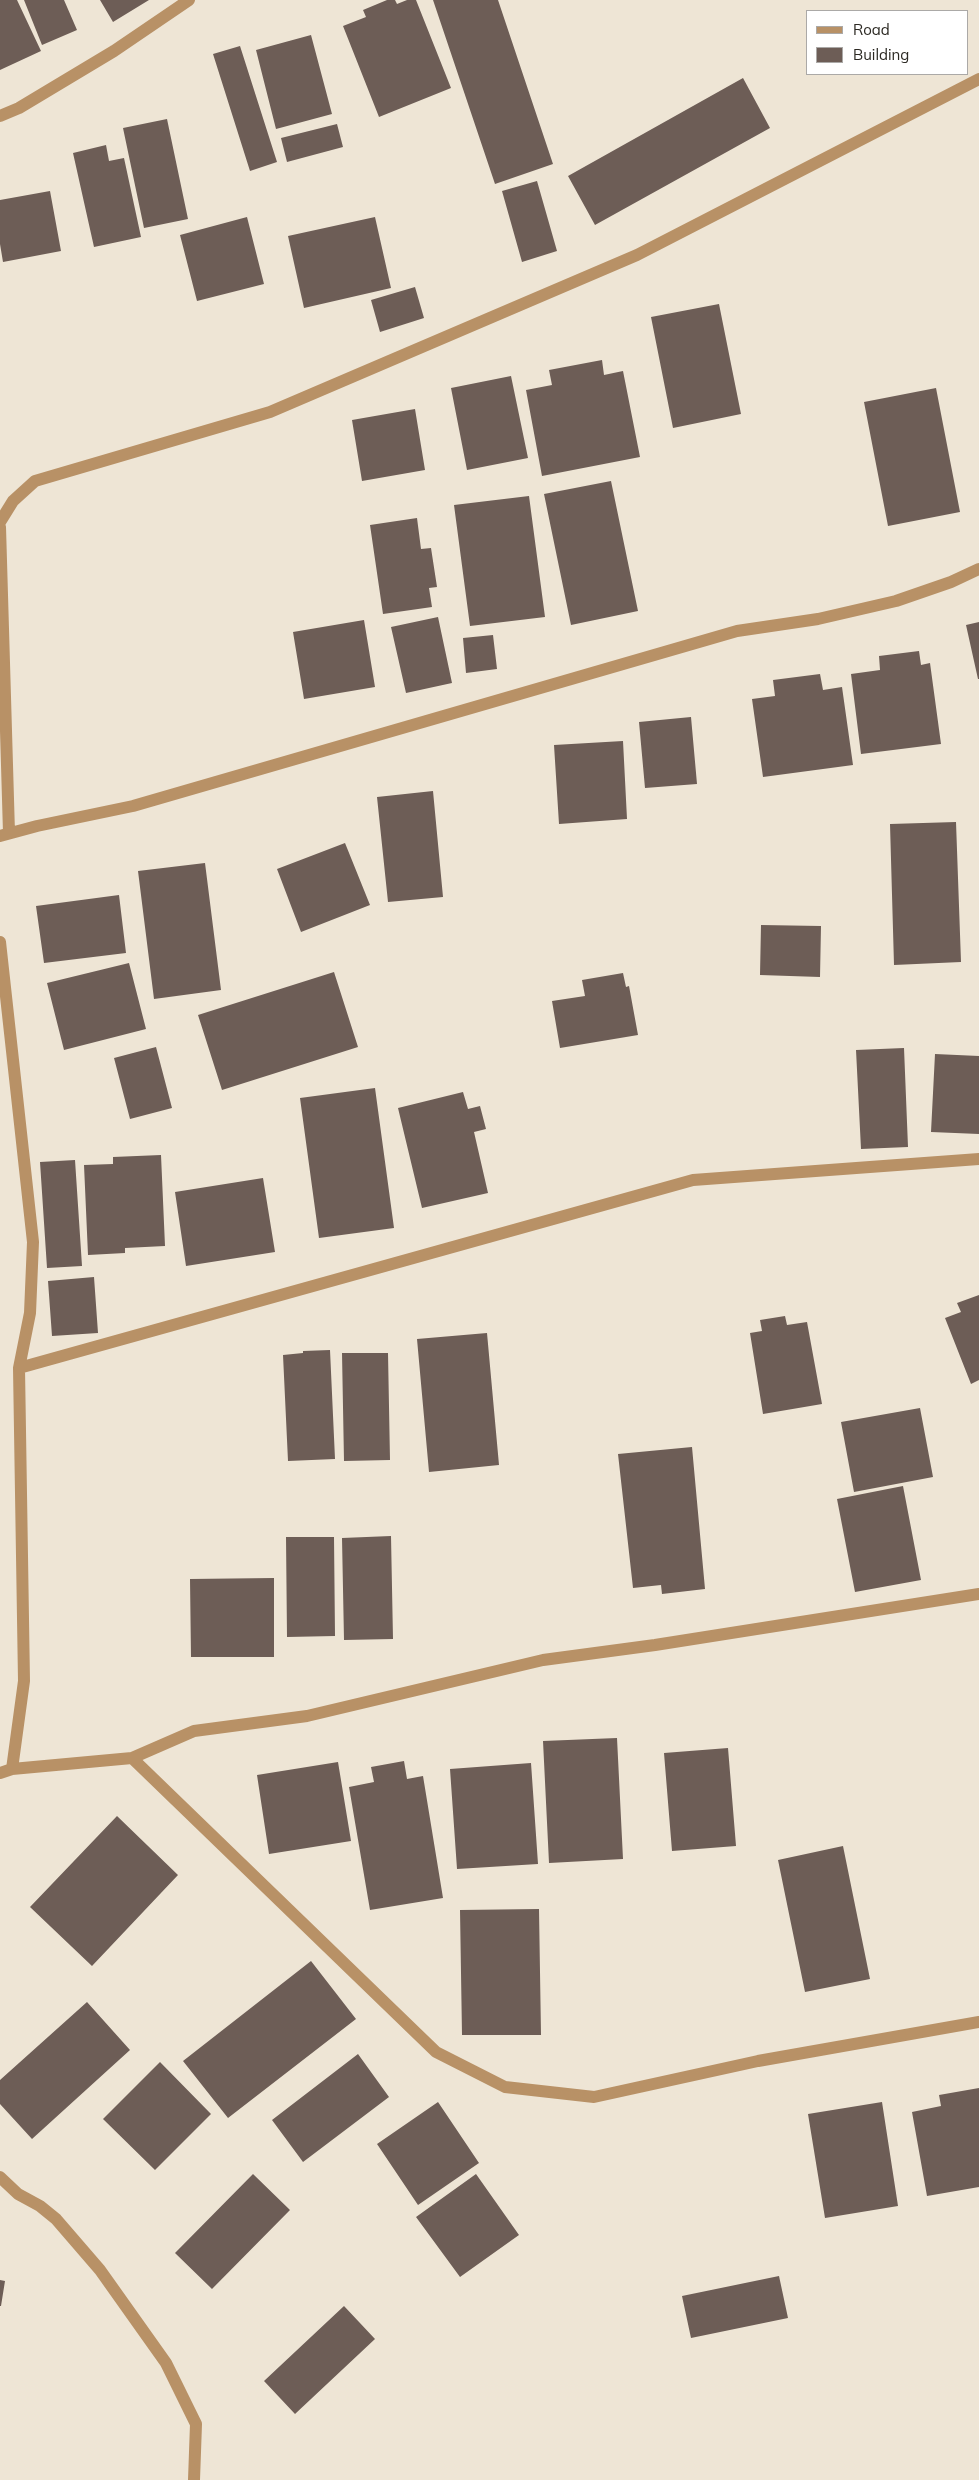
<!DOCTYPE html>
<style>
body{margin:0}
#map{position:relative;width:979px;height:2480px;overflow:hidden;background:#eee5d5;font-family:Mulish,sans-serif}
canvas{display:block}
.legend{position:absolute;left:806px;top:10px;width:162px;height:65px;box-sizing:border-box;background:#fff;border:1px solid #aba9a7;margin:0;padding:6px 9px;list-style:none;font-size:15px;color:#2c2923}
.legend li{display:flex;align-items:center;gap:10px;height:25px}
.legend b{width:25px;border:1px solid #aba9a7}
</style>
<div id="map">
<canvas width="979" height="2480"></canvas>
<ul class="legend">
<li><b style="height:6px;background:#b89166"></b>Road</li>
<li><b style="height:14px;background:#6d5d56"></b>Building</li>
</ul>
</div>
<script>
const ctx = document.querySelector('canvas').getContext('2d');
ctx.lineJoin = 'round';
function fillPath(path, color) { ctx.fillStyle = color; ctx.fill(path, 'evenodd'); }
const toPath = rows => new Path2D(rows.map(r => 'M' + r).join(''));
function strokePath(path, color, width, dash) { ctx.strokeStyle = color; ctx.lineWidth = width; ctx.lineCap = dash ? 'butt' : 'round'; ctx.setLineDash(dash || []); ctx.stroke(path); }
const building = toPath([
 [0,0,17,0,41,51,0,70],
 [24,0,64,0,77,30,42,45],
 [100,0,149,0,113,22],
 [387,0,395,0,397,4,407,0,416,0,451,88,379,117,343,26,366,17,363,10],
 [433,0,498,0,553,164,495,184],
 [311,35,332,114,276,129,256,50],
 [240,46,277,162,250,171,213,54],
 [743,78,770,128,595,225,568,176],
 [167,119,188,219,144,228,123,128],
 [337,124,343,147,287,162,281,138],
 [106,145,109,161,124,158,141,237,94,247,73,153],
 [537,181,557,251,522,262,502,191],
 [50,191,61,251,3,262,0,244,0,200],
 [247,217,264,284,197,301,180,235],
 [375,217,391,288,304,308,288,236],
 [415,287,424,318,380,332,371,300],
 [719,304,741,414,673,428,651,317],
 [602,360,604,375,623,371,640,457,542,476,526,390,552,385,549,370],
 [511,376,528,458,467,470,451,388],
 [936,388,960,512,888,526,864,402],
 [415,409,425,470,362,481,352,420],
 [611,481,638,611,571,625,544,494],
 [529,496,545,617,470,626,454,505],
 [417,518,421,549,431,548,437,587,429,588,432,607,383,614,370,525],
 [438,617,452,683,406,693,391,627],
 [364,620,375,687,304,699,293,632],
 [979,622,979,679,978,679,966,625],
 [493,635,497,669,466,673,463,638],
 [919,651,921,665,930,663,941,744,861,754,851,674,880,670,879,656],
 [820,674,823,690,842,687,853,765,763,777,752,699,775,696,773,680],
 [691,717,697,784,645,788,639,722],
 [623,741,627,819,559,824,554,745],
 [433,791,443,897,388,902,377,797],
 [956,822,961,962,894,965,890,824],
 [345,843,370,905,301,932,277,869],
 [205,863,221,990,154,999,138,871],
 [119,895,126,953,44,963,36,906],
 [761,925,821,926,820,977,760,975],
 [129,963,146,1029,64,1050,47,983],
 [334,972,358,1047,222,1090,198,1015],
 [623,973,626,987,629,986,638,1035,560,1048,552,1001,585,996,582,980],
 [156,1047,172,1108,130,1119,114,1058],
 [904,1048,908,1147,861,1149,856,1050],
 [935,1054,979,1056,979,1134,931,1132],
 [375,1088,394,1228,319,1238,300,1098],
 [463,1092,468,1109,480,1106,486,1129,474,1132,488,1193,422,1208,398,1108],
 [161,1155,165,1246,125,1248,125,1253,88,1255,84,1165,113,1164,113,1157],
 [75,1160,82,1266,47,1268,40,1162],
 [263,1178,275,1252,186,1266,175,1192],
 [94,1277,98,1333,52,1336,48,1281],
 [979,1295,979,1380,971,1384,945,1318,961,1312,957,1303],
 [785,1316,787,1325,807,1322,822,1404,763,1414,750,1333,762,1331,760,1320],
 [487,1333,499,1465,429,1472,417,1339],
 [330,1350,335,1459,288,1461,283,1355,303,1353,303,1351],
 [342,1353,388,1353,390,1460,344,1461],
 [920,1408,933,1477,854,1492,841,1422],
 [692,1447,705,1589,662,1594,661,1585,633,1588,618,1454],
 [903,1486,921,1580,855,1592,837,1499],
 [391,1536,393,1639,344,1640,342,1538],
 [286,1537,334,1537,335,1636,287,1637],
 [274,1578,274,1657,191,1657,190,1579],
 [617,1738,623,1859,549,1863,543,1741],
 [728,1748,736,1846,672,1851,664,1753],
 [404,1761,407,1779,423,1776,443,1898,370,1910,349,1787,374,1782,371,1767],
 [338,1762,351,1841,269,1854,257,1775],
 [531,1763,538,1864,457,1869,450,1769],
 [117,1816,178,1875,92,1966,30,1907],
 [843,1846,870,1979,805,1992,778,1860],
 [539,1909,541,2035,462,2035,460,1910],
 [311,1961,356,2019,228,2118,183,2061],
 [87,2002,130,2050,32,2139,0,2104,0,2080],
 [358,2054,389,2097,303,2162,272,2120],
 [160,2062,211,2114,155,2170,103,2119],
 [979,2088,979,2187,927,2196,912,2112,941,2106,939,2095],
 [438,2102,479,2163,418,2205,377,2144],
 [882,2102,898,2206,825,2218,808,2114],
 [253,2174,290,2210,212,2289,175,2253],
 [476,2174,519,2235,460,2277,416,2217],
 [779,2276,788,2318,691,2338,682,2296],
 [0,2280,5,2281,1,2306,0,2306],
 [344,2306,375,2339,295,2414,264,2381]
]);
const street = toPath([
 [0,116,19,108,114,51,189,0],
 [0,522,13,501,35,481,270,412,637,255,979,79],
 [0,527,9,833],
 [0,836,37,826,133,806,737,631,818,619,896,601,951,582,979,569],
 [0,942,33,1242,30,1313,19,1368,24,1681,12,1769],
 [19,1368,693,1180,979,1159],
 [132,1758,436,2052,505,2087,594,2097,758,2061,979,2022],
 [0,1773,12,1769,132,1758,194,1731,307,1716,543,1660,655,1645,979,1594],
 [0,2177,18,2194,40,2206,56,2219,100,2270,166,2363,196,2424,194,2480]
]);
fillPath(building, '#6d5d56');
strokePath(street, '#b89166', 12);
</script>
